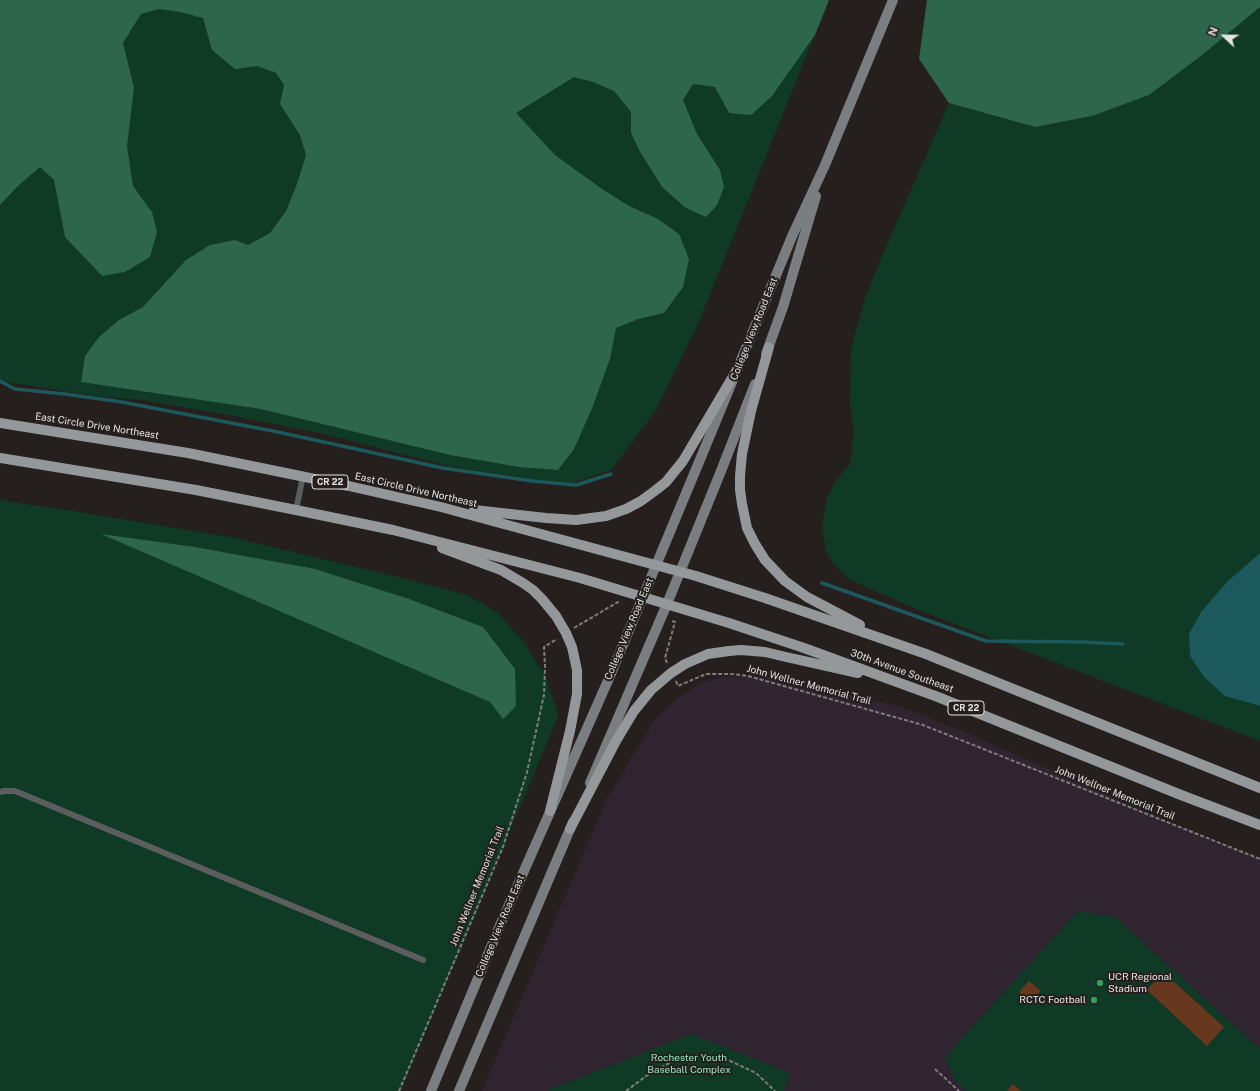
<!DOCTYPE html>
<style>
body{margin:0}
#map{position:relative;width:1260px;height:1091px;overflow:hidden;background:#25201e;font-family:"Public Sans",sans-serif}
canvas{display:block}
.north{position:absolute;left:1204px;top:16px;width:40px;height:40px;-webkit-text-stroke:3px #25201e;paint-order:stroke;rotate:292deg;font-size:11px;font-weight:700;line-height:16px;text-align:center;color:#e5e2e1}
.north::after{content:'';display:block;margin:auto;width:14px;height:18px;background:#e5e2e1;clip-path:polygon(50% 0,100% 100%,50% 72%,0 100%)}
</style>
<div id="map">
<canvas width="1260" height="1091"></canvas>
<div class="north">N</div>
</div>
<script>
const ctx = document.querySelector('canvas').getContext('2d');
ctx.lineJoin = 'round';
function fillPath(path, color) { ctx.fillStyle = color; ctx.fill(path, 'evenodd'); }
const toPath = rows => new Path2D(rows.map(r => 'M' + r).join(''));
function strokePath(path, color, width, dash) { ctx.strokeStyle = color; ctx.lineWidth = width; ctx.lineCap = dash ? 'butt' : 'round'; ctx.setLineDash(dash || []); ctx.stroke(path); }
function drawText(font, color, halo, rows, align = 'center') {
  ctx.font = font + ' "Public Sans",sans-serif'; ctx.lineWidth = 4; ctx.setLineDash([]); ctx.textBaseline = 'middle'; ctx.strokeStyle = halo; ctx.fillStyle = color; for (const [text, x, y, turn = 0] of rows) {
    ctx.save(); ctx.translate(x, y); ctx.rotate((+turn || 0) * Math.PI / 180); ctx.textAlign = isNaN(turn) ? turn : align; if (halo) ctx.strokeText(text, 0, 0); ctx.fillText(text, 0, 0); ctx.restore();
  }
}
const education = toPath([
 [722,677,767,677,835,691,901,707,962,731,1196,834,1260,859,1260,1091,482,1091,607,799,653,722,678,698,699,684]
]);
const green = toPath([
 [0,0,829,0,698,324,656,410,611,470,573,483,536,480,448,466,325,434,228,415,142,400,97,396,0,381],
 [1260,7,1260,741,916,609,848,579,834,564,826,551,822,526,827,497,837,479,850,464,854,432,850,402,851,349,866,295,883,254,949,103,1034,127],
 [0,500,72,511,230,537,398,577,467,595,498,613,524,642,546,677,558,716,401,1091,0,1091],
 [1078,911,1115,917,1260,1049,1260,1091,966,1091,955,1081,945,1057],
 [691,1034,790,1073,784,1089,785,1091,546,1091]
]);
const forest = toPath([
 [0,0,829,0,815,35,772,96,751,115,729,113,715,87,693,84,683,100,697,134,720,170,724,187,717,205,706,217,686,208,662,187,639,150,631,133,631,112,614,91,593,82,574,77,516,113,555,155,602,189,629,206,658,219,679,234,689,259,683,287,664,313,638,319,616,328,610,359,593,406,574,449,558,470,519,467,450,455,261,409,81,382,85,356,99,337,119,320,143,307,186,260,210,245,235,240,248,245,270,233,286,211,297,184,306,155,300,135,280,104,284,85,276,73,257,66,235,69,212,50,203,18,180,12,159,9,141,14,123,43,134,88,127,146,133,186,152,212,157,232,150,257,125,272,102,276,65,237,54,180,40,167,19,185,0,205],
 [927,0,1260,0,1260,7,1202,55,1149,95,1092,116,1035,127,949,103,919,59],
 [101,534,195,547,315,569,409,599,483,627,515,669,516,706,503,719,490,702]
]);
const water = toPath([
 [1260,553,1260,706,1225,696,1204,677,1190,656,1189,634,1201,612,1227,582]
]);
const stream = toPath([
 [0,381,15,389,65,394,122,402,278,432,443,468,532,481,576,485,611,474],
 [822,583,986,641,1082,642,1123,644]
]);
const building = toPath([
 [1163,972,1224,1027,1207,1046,1147,990],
 [1029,981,1041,991,1031,1002,1019,992],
 [1013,1084,1021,1091,1007,1091]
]);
const path = toPath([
 [574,628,618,602,621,603],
 [667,663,665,658,675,622,672,621],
 [676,681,678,686,706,674,731,674,748,676,923,725,1260,859],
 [935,1069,959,1091],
 [399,1091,503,847,527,772,544,695,545,666,544,647,557,639],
 [626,1091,653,1071,678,1059,702,1054,726,1059,756,1073,775,1091]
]);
const lane = toPath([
 [296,510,303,476],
 [0,792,4,791,15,791,423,960]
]);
const secondary = toPath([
 [766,354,783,307,816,196],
 [590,783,667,604,721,471,755,384],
 [431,1091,501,923,610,676,704,450,793,234,825,165,893,0],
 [459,1091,573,822]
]);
const primary = toPath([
 [769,347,751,411,742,454,740,476,740,490,742,504,747,528,755,544,765,560,785,581,807,597,860,625],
 [0,423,188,453,349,486,441,507,696,576,765,598,926,654,1260,788],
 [0,458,196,490,296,510,393,530,580,578,729,623,804,648,938,697,1181,795,1260,825],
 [474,510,546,518,576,520,606,516,626,509,641,501,656,490,666,482,683,461,738,368],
 [442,548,501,570,523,583,533,590,542,599,556,616,566,633,572,647,577,670,577,694,570,731,550,811],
 [570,829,616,741,634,711,651,690,671,673,685,664,708,654,729,651,741,650,765,652,786,657,858,673]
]);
const markers = [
 [1100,983,4,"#2e9e5b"],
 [1094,1000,4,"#2e9e5b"]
];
const shields = [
 [330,482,36],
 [966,708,36]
];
const shieldNames = [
 ["CR 22",330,482],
 ["CR 22",966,708]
];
const streetNames = [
 ["College View Road East",754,329,-68],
 ["East Circle Drive Northeast",97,426,9],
 ["East Circle Drive Northeast",416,490,13],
 ["College View Road East",629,629,-67],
 ["30th Avenue Southeast",902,671,20],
 ["John Wellner Memorial Trail",809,685,15],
 ["John Wellner Memorial Trail",1115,793,22],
 ["John Wellner Memorial Trail",477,886,-68],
 ["College View Road East",500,926,-67]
];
const poiNames = [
 ["UCR Regional",1108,977],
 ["Stadium",1108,989],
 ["RCTC Football",1086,1000,"right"]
];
const parkNames = [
 ["Rochester Youth",689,1058],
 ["Baseball Complex",689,1070]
];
fillPath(education, '#302431');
fillPath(green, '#0f3a26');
fillPath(forest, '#2d664a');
fillPath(water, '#1b595c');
strokePath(stream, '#1b595c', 3.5);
fillPath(building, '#67381d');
strokePath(path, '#807c7b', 2, [4, 2]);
strokePath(lane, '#5b5d5e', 6);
strokePath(secondary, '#7b7e81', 10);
strokePath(primary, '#94989b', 10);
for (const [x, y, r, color] of markers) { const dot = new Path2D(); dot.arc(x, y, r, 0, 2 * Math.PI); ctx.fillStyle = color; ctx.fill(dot); strokePath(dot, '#25201e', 1.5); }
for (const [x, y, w] of shields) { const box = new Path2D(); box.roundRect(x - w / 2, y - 7, w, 14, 3); ctx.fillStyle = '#25201e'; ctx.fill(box); strokePath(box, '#e5e2e1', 1); }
drawText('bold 9px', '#e5e2e1', null, shieldNames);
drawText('10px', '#e5e2e1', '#25201e', streetNames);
drawText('10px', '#e5e2e1', '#25201e', poiNames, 'left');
drawText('10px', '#90e6b7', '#25201e', parkNames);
</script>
